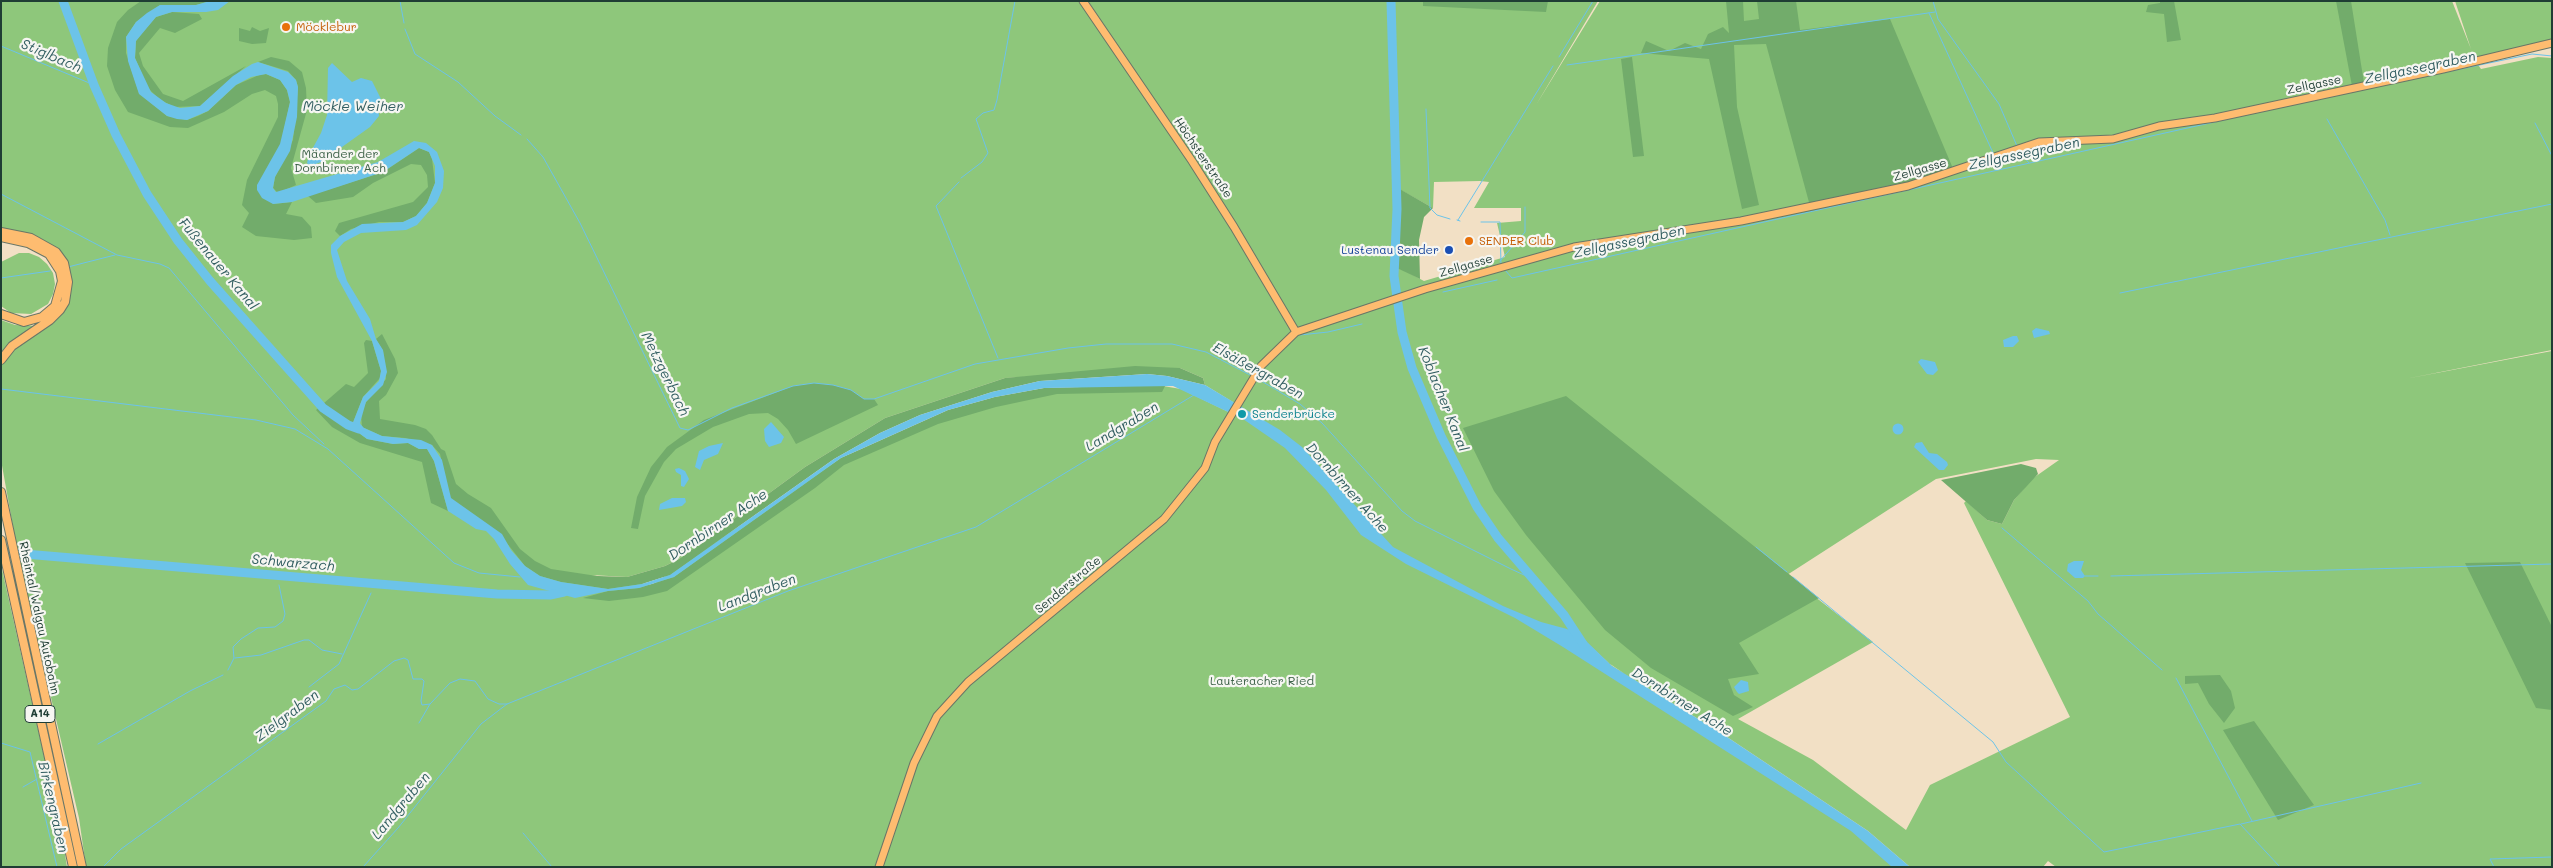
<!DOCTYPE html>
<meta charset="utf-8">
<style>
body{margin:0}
#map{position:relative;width:2553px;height:868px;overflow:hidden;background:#f2e0c5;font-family:Mali,sans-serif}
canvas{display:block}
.frame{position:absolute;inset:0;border:2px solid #1f3d34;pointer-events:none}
</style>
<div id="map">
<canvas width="2553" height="868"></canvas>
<div class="frame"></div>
</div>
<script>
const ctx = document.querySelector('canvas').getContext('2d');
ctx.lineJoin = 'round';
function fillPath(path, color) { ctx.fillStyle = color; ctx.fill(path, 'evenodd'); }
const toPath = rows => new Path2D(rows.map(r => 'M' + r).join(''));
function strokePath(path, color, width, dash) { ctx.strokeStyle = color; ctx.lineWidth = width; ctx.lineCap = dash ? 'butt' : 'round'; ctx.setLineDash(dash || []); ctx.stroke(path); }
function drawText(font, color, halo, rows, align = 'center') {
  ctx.font = font + ' Mali,sans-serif'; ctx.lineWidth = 4.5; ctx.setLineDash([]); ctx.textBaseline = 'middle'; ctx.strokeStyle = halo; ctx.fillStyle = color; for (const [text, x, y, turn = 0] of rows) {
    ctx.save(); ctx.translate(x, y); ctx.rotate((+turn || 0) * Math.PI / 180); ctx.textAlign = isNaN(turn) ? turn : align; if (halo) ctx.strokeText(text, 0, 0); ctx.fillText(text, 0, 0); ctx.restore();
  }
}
const green = toPath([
 [1,1,1081,1,1243,245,1179,137,1088,1,1598,1,1536,105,1600,1,2452,1,2471,49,2455,1,2552,1,2552,43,2476,62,2481,69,2538,57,2552,58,2552,350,2405,379,2552,351,2552,867,2056,867,2048,861,2043,867,1910,867,1868,831,1721,733,1612,666,1578,635,1574,640,1865,834,1901,867,86,867,79,818,19,560,1,460,1,365,17,346,68,301,71,279,66,261,55,247,40,238,1,229],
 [1480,181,1489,182,1474,208,1521,208,1521,221,1497,223,1505,257,1424,281,1399,268,1399,189,1433,208,1434,182],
 [1180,368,1203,378,1205,385,1246,410,1241,418,1181,389,1157,385,995,397,841,458,652,585,591,575,627,577,665,566,679,559,805,467,885,418,1005,378],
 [2036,459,2059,460,2032,479,2014,500,2002,524,1987,520,1966,501,1964,503,2070,717,1930,785,1906,830,1813,760,1738,719,1873,642,1787,575,1936,479],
 [19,253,29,253,39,257,47,264,53,273,55,284,53,294,48,304,31,314,11,313,1,306,1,262],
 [1,320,15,325,37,326,14,340,1,352],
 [1,565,62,836,67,867,1,867]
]);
const forest = toPath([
 [141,1,210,1,196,5,160,5,136,22,126,37,126,53,139,93,167,116,187,120,198,116,208,111,236,85,259,75,266,74,280,80,287,90,290,102,281,144,268,168,273,204,292,202,286,214,302,217,311,227,312,238,294,240,256,236,242,227,249,213,242,205,247,180,278,117,278,104,276,96,265,90,252,94,224,112,188,128,170,127,128,112,115,90,107,66,108,48,117,22,128,10],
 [1423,1,1548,1,1546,12,1423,6],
 [1726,1,1743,1,1744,21,1759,19,1757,1,1796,1,1800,30,1890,19,1954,171,1810,206,1766,44,1734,45,1737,107,1759,205,1742,209,1709,59,1641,53,1646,41,1669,51,1685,43,1701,49,1708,34,1723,27,1729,33],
 [2160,1,2174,1,2181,40,2167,42,2164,14,2146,12,2148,5,2160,3],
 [2336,1,2351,1,2364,83,2352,86],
 [172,12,199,14,202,19,175,33,160,28,139,53,143,66,163,94,183,101,246,66,200,106,174,107,159,99,148,88,135,58,136,41,142,33,156,17],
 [252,27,260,31,269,28,266,43,252,44,239,41,239,28,250,31],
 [271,57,289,61,302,72,306,88,307,110,291,168,296,185,278,193,273,188,275,177,293,140,298,87,296,80,288,71,258,62],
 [1632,57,1644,156,1633,157,1621,59],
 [419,148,429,152,432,159,435,183,427,203,416,216,403,222,379,222,351,229,340,236,335,231,339,223,413,202,428,187,427,175,421,165,411,164,373,183,353,197,316,203,308,196,383,172],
 [1398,188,1433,208,1424,217,1419,240,1420,279,1397,268],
 [382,334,395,359,398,373,386,395,379,401,380,419,415,425,426,429,432,435,441,449,445,451,456,484,468,494,491,508,520,549,535,561,551,569,597,576,627,577,665,566,679,559,805,467,885,418,1005,378,1135,366,1180,368,1203,378,1205,385,1167,376,1147,374,1040,381,992,392,920,415,880,433,834,459,670,575,642,584,608,589,561,582,540,576,525,566,502,537,450,498,440,454,432,445,405,438,382,436,362,427,361,414,366,402,386,379,383,351,376,339],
 [366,340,372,341,381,371,380,378,363,397,352,425,348,425,367,439,393,444,408,443,419,449,427,449,434,461,448,511,431,503,422,462,360,443,332,427,316,410,346,384,354,387,368,373,364,343],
 [814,383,833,385,851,390,864,399,874,399,878,405,796,444,788,430,778,419,768,413,749,414,713,427,676,449,664,462,645,496,638,529,631,528,637,497,651,467,667,447,704,420,793,386],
 [1157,385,1165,386,1162,392,1057,394,996,407,938,424,844,465,815,488,667,591,643,597,609,601,583,598,608,591,639,588,674,577,841,458,948,410,995,397,1044,388],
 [1566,396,1819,598,1739,643,1759,674,1728,679,1734,695,1753,707,1733,716,1651,668,1605,630,1526,535,1494,491,1463,428],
 [2021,464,2036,468,2038,474,2014,500,2002,524,1987,520,1941,480],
 [2520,562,2552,627,2552,710,2536,708,2465,563],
 [2220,675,2231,691,2235,708,2224,723,2209,704,2198,683,2185,684,2185,676],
 [2254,721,2314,805,2278,820,2223,730]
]);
const water = toPath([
 [210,1,230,1,218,10,206,12,172,12,156,17,136,41,135,58,151,92,166,103,180,108,200,106,233,76,252,64,258,62,288,72,296,80,298,87,297,117,290,151,275,177,273,188,276,192,378,162,414,141,426,143,437,152,444,171,443,188,437,202,417,225,406,230,361,233,344,242,337,250,347,281,370,319,376,339,383,350,387,372,383,385,366,402,360,423,362,427,382,436,421,440,432,445,442,460,451,498,502,534,511,550,525,566,540,576,561,582,608,589,642,584,670,575,834,459,880,433,920,415,992,392,1040,381,1147,374,1167,376,1205,385,1280,430,1302,447,1393,547,1503,606,1541,622,1567,629,1583,638,1612,666,1721,733,1868,831,1910,867,1892,867,1851,831,1563,647,1515,618,1406,564,1361,535,1326,490,1285,448,1243,419,1173,386,1044,388,995,397,948,410,841,458,674,577,639,588,608,591,575,598,528,585,510,564,494,539,486,531,476,529,448,511,434,461,427,449,419,449,408,443,393,444,367,439,348,425,352,425,363,397,379,381,381,371,372,341,337,277,331,253,331,245,340,236,362,224,403,222,416,216,427,203,435,183,435,166,429,152,419,148,383,172,292,202,273,204,262,198,257,190,257,185,280,144,290,102,287,90,280,80,266,74,251,77,236,85,208,111,187,120,177,119,167,116,139,94,128,61,126,37,136,22,147,13,160,5,196,5],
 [332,63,352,82,361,78,372,81,381,99,378,103,379,116,370,127,321,162,310,166,307,163,309,155,321,133,327,115,328,68],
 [2036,328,2049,331,2050,334,2034,338,2032,331],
 [2013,336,2017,336,2019,341,2013,347,2004,347,2003,340],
 [1921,359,1935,362,1938,370,1933,375,1927,374,1918,362],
 [771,422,784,437,781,443,769,447,765,441,764,429],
 '1892.5 429a5.5 5.5 0 1 1 11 0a5.5 5.5 0 1 1-11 0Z',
 [1922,442,1929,453,1937,454,1947,462,1948,465,1944,470,1939,470,1914,447,1916,443],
 [723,443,718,454,704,460,700,470,695,467,699,451,709,446],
 [679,468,685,471,689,479,684,487,681,486,681,475,676,472,675,469],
 [672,498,685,498,686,502,682,506,659,510,660,504],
 [2074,561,2084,561,2081,570,2085,576,2083,578,2075,578,2067,571,2068,564],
 [1741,680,1748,682,1749,691,1739,694,1737,692,1734,687]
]);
const stream = toPath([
 [400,1,404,23],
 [1933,1,1938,19,1999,104,2017,146],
 [1929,13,1994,155],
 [405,29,415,54,458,82,495,116,521,135],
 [1,46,94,85],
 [1559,57,1593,1],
 [1567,65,1935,12],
 [1426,109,1430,208,1437,215,1450,219],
 [2327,119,2385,220,2390,235],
 [2535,123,2552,156],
 [527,139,543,157,580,223,680,428,688,430,732,408,793,386,814,383,833,385,851,390,864,399,874,399,975,364,1068,348,1106,344,1172,344,1206,352,1252,376],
 [2020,152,2029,163],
 [961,178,982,162,988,153,976,119,983,113,994,110,997,100,1015,1],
 [959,182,936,206,998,358],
 [1,194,117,255,160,264,169,268,293,415,324,444],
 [1457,220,1460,221],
 [1458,220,1553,66],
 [1481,222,1500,222,1501,264],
 [1500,261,1525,232,1525,207],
 [68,267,115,255],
 [1505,270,1512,278,2318,99,2532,54,2552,56],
 [1,278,50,271],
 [1443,292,1497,280],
 [2120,293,2552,204],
 [1300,335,1328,332,1362,324],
 [1258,379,1300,404,1322,423,1402,511,1415,521,1511,569,1524,575,1528,574],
 [1,389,256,420,295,429,328,449,454,563,479,573,520,577],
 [2002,528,2088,601,2098,614,2162,670],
 [1756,547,1787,572],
 [277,575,277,578],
 [2085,576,2098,576],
 [2111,576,2552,564],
 [1793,577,1993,742,2006,762,2104,852,2240,824,2280,867],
 [374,587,376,583],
 [235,658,261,655,304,640,309,640,322,650,342,654],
 [228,670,234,658,233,647,241,639,258,628,275,627,283,621,285,614,279,585],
 [2176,678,2252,821],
 [309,687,339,664,371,593],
 [419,723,430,704],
 [1,743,30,752,57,867],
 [98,744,190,691,223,675],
 [23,787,37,779],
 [2241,824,2421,783],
 [523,833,552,867],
 [103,867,121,849,326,701,334,689,345,685,352,690,358,689,394,661,404,658,408,660,413,679,422,679,424,681,421,701,422,705,430,704,450,683,460,679,475,681,488,699,499,704,507,704],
 [363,867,398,828,481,724,507,704,788,591,976,527,1194,395],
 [2494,867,2490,859,2552,857]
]);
const river = toPath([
 [63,1,94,85,116,135,147,194,178,241,210,281,323,408,348,425,359,429],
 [1391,1,1397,209,1394,276,1402,332,1412,368,1441,436,1477,507,1498,538,1564,615,1583,644],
 [1,552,497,594,550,595,564,592]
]);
const major = toPath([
 [1083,1,1192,161,1234,227,1296,332],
 [879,867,914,763,937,716,968,682,1164,519,1205,468,1215,442,1261,366,1296,332,1425,289,1574,247,1741,221,1908,186,2039,142,2113,139,2159,126,2215,118,2443,69,2552,43]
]);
const highway = toPath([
 [1,232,31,238,56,252,64,263,68,282,65,302,60,310,50,320,12,346,1,360],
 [1,237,28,243,49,254,60,271,62,281,55,306,42,317,24,322,1,314],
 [1,492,82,867],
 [1,540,73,867]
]);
const markers = [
 [286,27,5,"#e8710a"],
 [1469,241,5,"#e8710a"],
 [1449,250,5,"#1a4fb4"],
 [1242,414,5,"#0f9aa8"]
];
const shields = [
 [40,714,30]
];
const shieldNames = [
 ["A14",40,714]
];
const foodNames = [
 ["Möcklebur",296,27],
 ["SENDER Club",1479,241]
];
const streetNames = [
 ["Zellgasse",2314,85,-12],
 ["Höchsterstraße",1203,158,56],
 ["Zellgasse",1920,170,-16],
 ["Zellgasse",1466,266,-16],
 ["Senderstraße",1068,585,-40],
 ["Rheintal/Walgau Autobahn",39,618,78]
];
const parkNames = [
 ["Mäander der",340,154],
 ["Dornbirner Ach",340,168],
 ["Lauteracher Ried",1262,681]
];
const transitNames = [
 ["Lustenau Sender",1439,250]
];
const cultureNames = [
 ["Senderbrücke",1252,414]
];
const waterNames = [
 ["Stiglbach",51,56,23],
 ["Zellgassegraben",2420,68,-12],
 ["Möckle Weiher",353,107],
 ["Zellgassegraben",2024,154,-12],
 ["Zellgassegraben",1629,242,-12],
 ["Fußenauer Kanal",218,264,50],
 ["Elsäßergraben",1258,371,29],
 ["Metzgerbach",665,374,64],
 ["Koblacher Kanal",1443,399,68],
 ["Landgraben",1122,427,-31],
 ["Dornbirner Ache",1347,488,48],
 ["Dornbirner Ache",718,525,-34],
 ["Schwarzach",293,563,5],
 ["Landgraben",757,593,-21],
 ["Dornbirner Ache",1682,702,32],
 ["Zielgraben",287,716,-37],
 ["Landgraben",401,806,-50],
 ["Birkengraben",53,807,77]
];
fillPath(green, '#8ec77b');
fillPath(forest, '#72ac6b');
fillPath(water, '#6cc3e9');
strokePath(stream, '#6cc3e9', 1);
strokePath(river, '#6cc3e9', 9);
strokePath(major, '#697667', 9);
strokePath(highway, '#697667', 10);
strokePath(major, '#febc70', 7);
strokePath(highway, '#febc70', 8);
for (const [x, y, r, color] of markers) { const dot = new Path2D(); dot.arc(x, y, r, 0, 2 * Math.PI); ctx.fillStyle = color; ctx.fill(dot); strokePath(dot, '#f6f6f2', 2); }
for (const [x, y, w] of shields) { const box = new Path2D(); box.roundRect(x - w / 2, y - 8.5, w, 17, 4); ctx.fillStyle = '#f6f6f2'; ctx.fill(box); strokePath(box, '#1f3d34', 1); }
drawText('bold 11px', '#1f3d34', null, shieldNames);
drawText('12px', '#c56008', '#f6f6f2', foodNames, 'left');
drawText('12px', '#1f3d34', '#f6f6f2', streetNames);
drawText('12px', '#3b6046', '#f6f6f2', parkNames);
drawText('12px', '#164399', '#f6f6f2', transitNames, 'right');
drawText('12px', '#0d838f', '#f6f6f2', cultureNames, 'left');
drawText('italic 14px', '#325e61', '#f6f6f2', waterNames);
</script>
